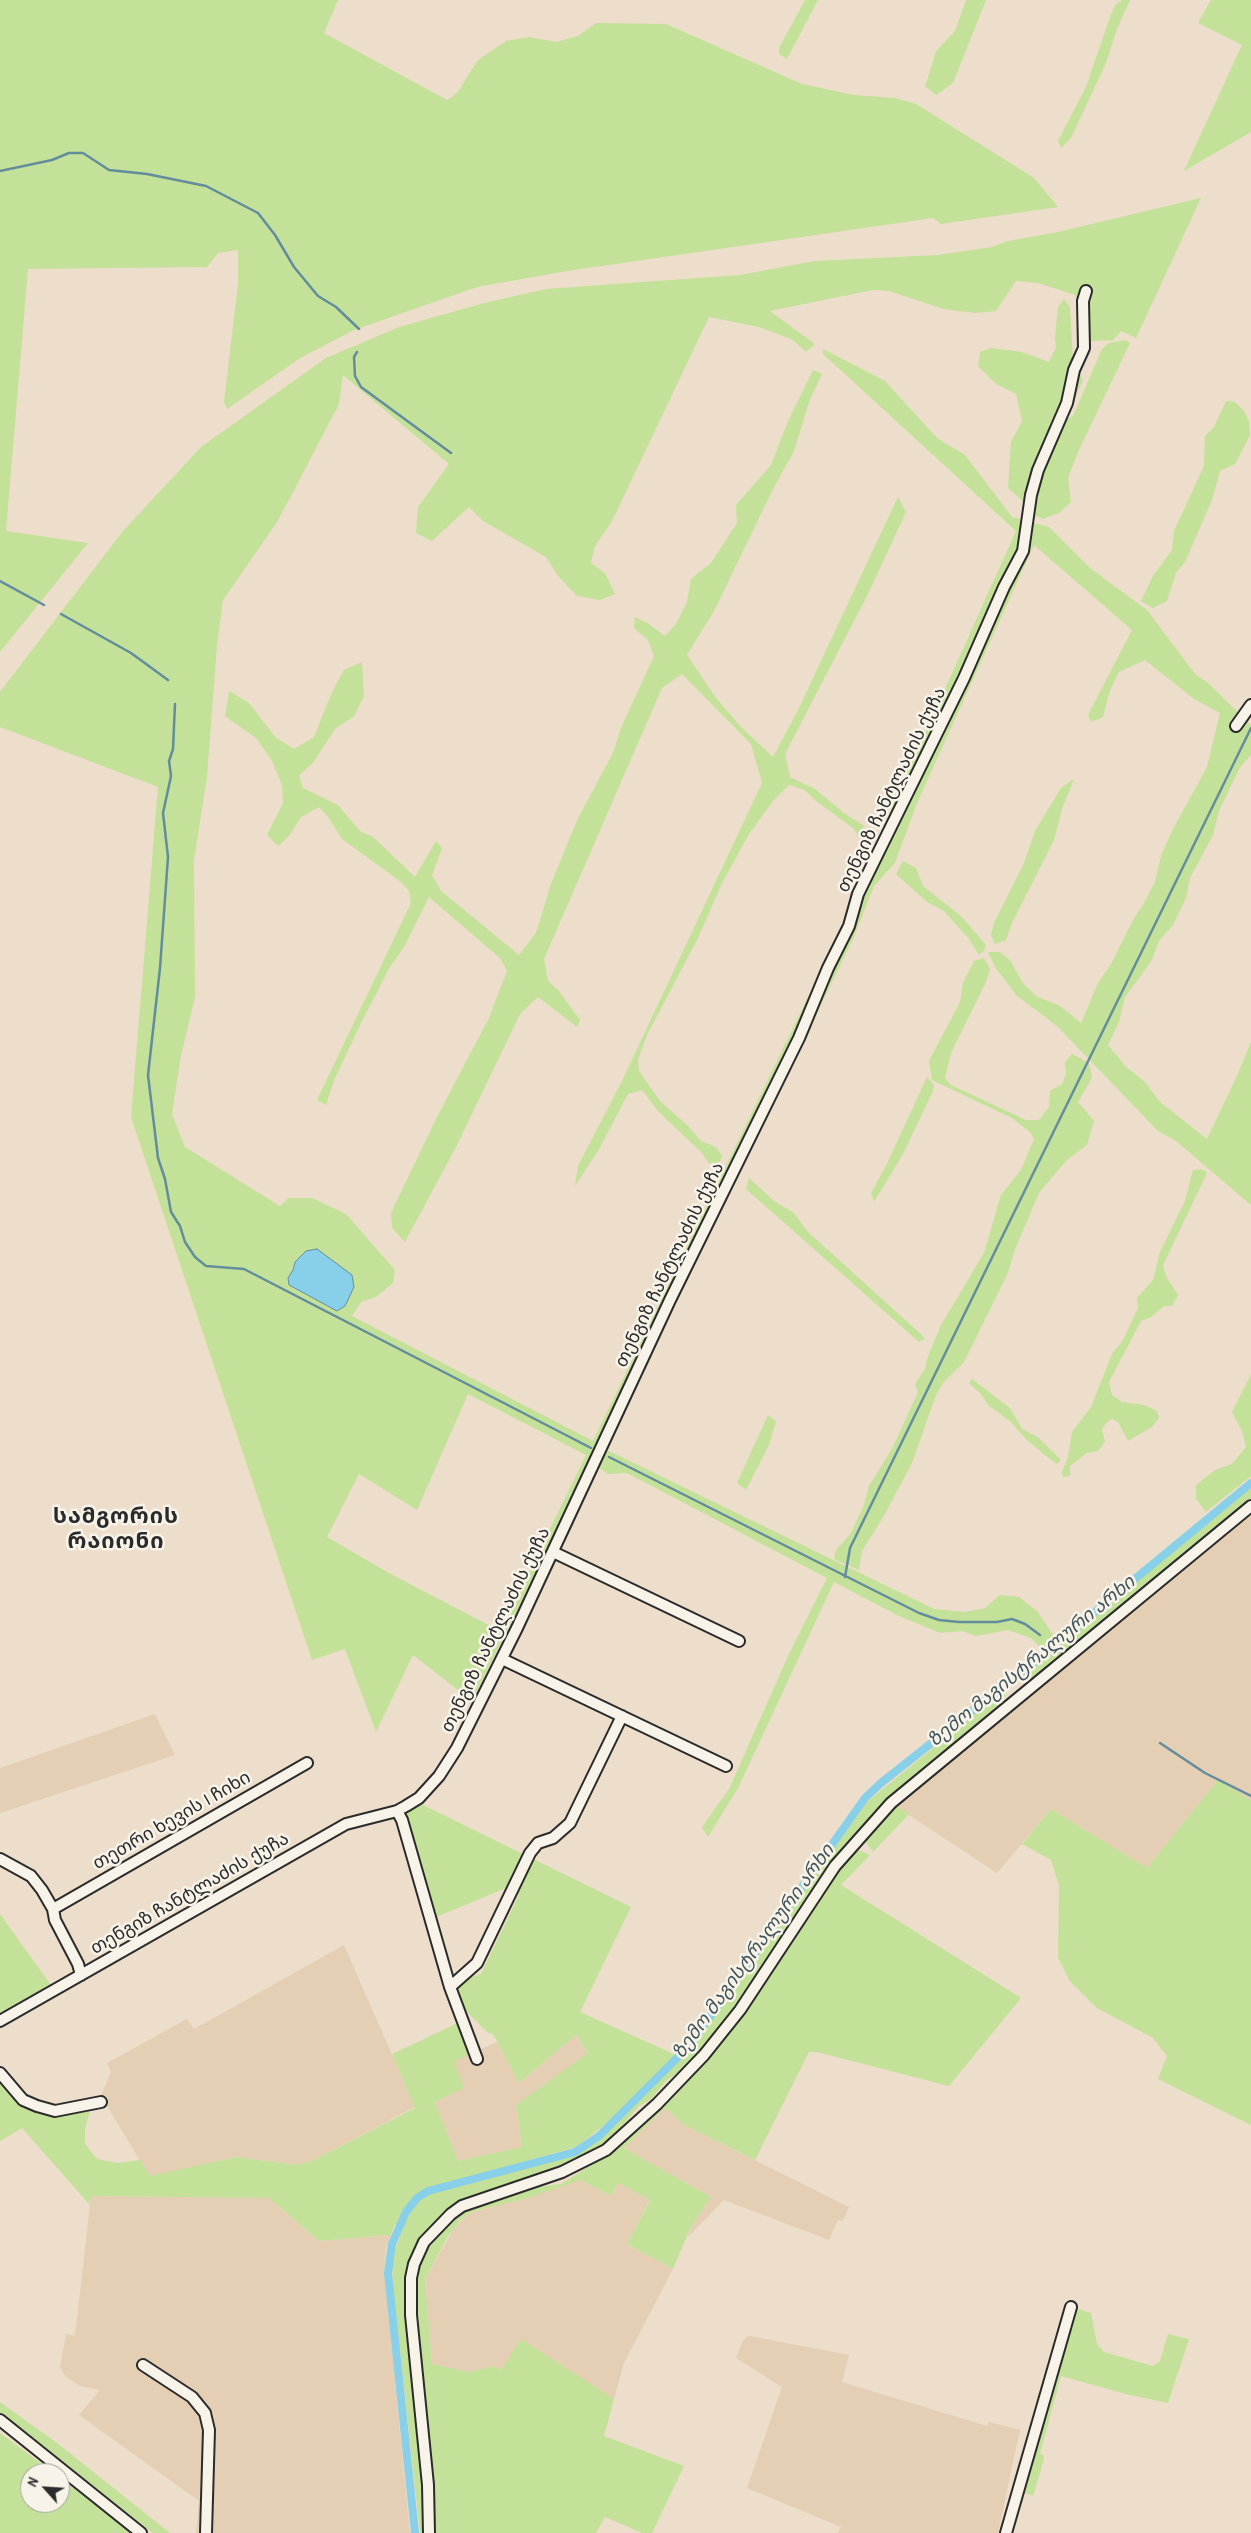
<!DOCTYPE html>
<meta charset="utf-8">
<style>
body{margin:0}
#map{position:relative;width:1251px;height:2533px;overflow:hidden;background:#ecdeca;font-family:"Patrick Hand",sans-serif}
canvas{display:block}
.north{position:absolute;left:20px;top:2463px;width:50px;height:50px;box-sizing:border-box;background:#f7f3e8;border:1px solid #a5a39c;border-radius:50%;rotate:296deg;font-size:14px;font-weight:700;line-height:20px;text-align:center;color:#2b2b2b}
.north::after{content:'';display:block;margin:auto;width:18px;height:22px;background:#2b2b2b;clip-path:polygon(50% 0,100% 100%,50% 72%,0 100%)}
</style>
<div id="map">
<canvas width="1251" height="2533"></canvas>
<div class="north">N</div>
</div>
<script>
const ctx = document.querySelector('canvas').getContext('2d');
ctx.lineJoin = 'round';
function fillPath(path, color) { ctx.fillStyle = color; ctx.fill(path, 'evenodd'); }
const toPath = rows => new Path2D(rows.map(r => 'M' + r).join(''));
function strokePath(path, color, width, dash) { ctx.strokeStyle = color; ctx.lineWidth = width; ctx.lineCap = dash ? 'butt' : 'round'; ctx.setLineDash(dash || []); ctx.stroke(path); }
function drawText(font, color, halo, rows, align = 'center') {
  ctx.font = font + ' "Patrick Hand","Noto Sans Georgian",sans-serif'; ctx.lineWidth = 5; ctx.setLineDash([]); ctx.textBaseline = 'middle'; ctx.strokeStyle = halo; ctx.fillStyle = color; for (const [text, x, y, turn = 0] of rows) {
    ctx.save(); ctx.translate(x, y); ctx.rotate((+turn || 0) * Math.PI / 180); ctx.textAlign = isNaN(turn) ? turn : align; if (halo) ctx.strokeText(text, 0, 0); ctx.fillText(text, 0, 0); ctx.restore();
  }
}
const built = toPath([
 [1251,1506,1251,1800,1218,1781,1147,1868,1051,1809,997,1873,891,1803],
 [155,1714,175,1755,0,1813,0,1768],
 [344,1945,415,2107,314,2160,298,2165,236,2157,150,2177,101,2096,111,2072,107,2063,187,2019,194,2029],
 [576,2035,588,2054,516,2105,522,2147,458,2161,435,2102,463,2088,453,2061,497,2042,519,2083],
 [665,2108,684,2125,849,2207,843,2221,838,2220,829,2240,724,2200,688,2237,691,2227,711,2197,624,2148],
 [580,2180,611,2196,618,2183,650,2199,627,2244,673,2269,624,2363,614,2399,584,2381,501,2370,493,2366,469,2372,432,2364,425,2279,454,2228,470,2213],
 [91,2196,269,2198,319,2241,391,2235,386,2248,384,2271,410,2533,196,2533,199,2501,79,2415,100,2390,80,2386,66,2377,60,2367,66,2334,75,2336],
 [750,2336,849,2355,842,2382,987,2426,989,2422,1020,2430,998,2533,838,2533,841,2527,747,2488,782,2387,736,2358,742,2343,746,2337]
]);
const green = toPath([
 [0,0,338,0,324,33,447,100,457,93,478,60,506,41,529,37,556,42,578,36,596,23,666,24,802,84,854,95,895,98,916,104,1034,178,1058,207,941,224,933,218,567,271,477,287,354,330,300,358,227,409,224,402,238,284,238,250,218,253,207,267,28,269,6,531,88,543,0,652],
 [805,0,818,0,787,59,779,54,779,48],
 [966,0,986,0,953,83,936,95,925,86,929,74,936,51,955,31],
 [1122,0,1130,0,1117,29,1106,63,1071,138,1061,148,1058,141,1086,87,1111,14,1116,4],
 [1211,0,1251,0,1251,132,1184,171,1242,45,1198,23],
 [1201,198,1136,338,1121,331,1113,340,1091,341,1075,295,1038,283,1016,281,996,311,975,313,944,309,889,291,873,290,770,311,815,344,806,352,793,340,759,327,709,317,612,521,595,546,591,563,605,573,615,594,600,600,577,596,559,577,546,557,483,521,469,507,432,541,416,533,418,507,449,464,343,375,339,404,291,496,277,522,223,600,217,645,207,777,194,860,195,997,181,1055,172,1114,185,1147,280,1206,289,1198,312,1198,346,1214,395,1270,393,1283,376,1297,361,1302,352,1316,593,1441,837,937,896,798,1016,531,823,354,823,349,885,381,937,438,965,455,1012,517,1049,527,1090,568,1147,610,1196,675,1207,682,1251,725,1251,755,1239,769,1219,811,1213,835,1190,878,1186,898,1173,925,1159,941,1152,960,1125,997,1119,1022,1108,1045,1126,1067,1145,1082,1160,1102,1207,1139,1237,1076,1251,1042,1251,1205,1176,1141,1158,1131,1056,1025,1017,996,995,967,988,952,1000,952,1010,960,1022,982,1036,996,1060,1006,1081,1023,1098,983,1111,964,1133,920,1144,903,1155,882,1161,856,1172,831,1207,767,1220,713,1194,699,1145,660,1119,672,1110,690,1103,717,1091,722,1088,715,1132,630,1034,545,917,803,895,863,874,886,853,939,605,1449,934,1609,965,1612,985,1608,1000,1595,1019,1597,1038,1612,1055,1638,1042,1649,1031,1638,1008,1630,976,1636,962,1631,940,1633,897,1615,834,1582,739,1786,708,1837,702,1827,729,1789,789,1654,827,1578,627,1473,608,1474,598,1467,589,1465,472,1701,413,1655,376,1732,345,1649,312,1660,131,1117,158,787,0,727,0,692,123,531,201,447,326,358,399,327,484,303,546,289,740,275,815,261,938,255,992,247,1008,241,1058,232],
 [317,1249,337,1311,289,1285,288,1278,293,1270,295,1262,306,1252],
 [468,1394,586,1455,500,1631,387,1572,327,1537,359,1474,417,1510],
 [1064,299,1070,307,1073,361,1083,380,1065,421,1073,416,1102,349,1109,343,1125,340,1130,343,1078,452,1068,478,1071,502,1059,513,1043,519,1025,512,1024,502,1008,488,1011,442,1022,421,1016,394,996,384,978,366,980,352,991,348,1022,352,1049,362,1056,347,1055,339,1058,307],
 [813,370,822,374,809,402,794,451,774,487,715,609,687,655,716,698,742,728,773,757,798,710,898,497,906,512,869,592,785,754,790,777,815,789,844,813,864,826,861,840,853,828,816,801,805,790,789,785,773,801,749,834,722,883,698,938,647,1035,638,1060,639,1071,660,1101,688,1126,701,1141,716,1147,722,1156,718,1167,709,1163,702,1153,658,1111,642,1090,628,1094,598,1151,575,1186,578,1166,622,1081,762,783,751,744,682,674,662,688,544,959,548,981,559,991,580,1020,577,1027,538,997,520,1014,457,1145,405,1242,392,1228,391,1213,437,1117,489,1018,507,971,500,958,429,897,404,947,390,967,361,1023,335,1078,326,1105,317,1100,411,903,409,891,400,881,342,839,328,817,319,807,301,817,289,836,278,846,267,835,283,803,282,785,272,761,257,739,225,716,229,691,249,703,276,738,294,749,314,737,332,692,344,670,362,662,364,696,354,716,335,729,313,763,299,775,303,788,338,805,360,831,373,837,415,877,436,841,442,848,432,875,441,891,519,955,536,933,551,884,578,818,613,753,621,728,654,656,648,640,634,628,635,617,649,624,665,636,676,624,687,602,691,579,711,563,737,523,736,505,771,465,789,419],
 [1226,401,1235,402,1244,411,1249,421,1250,435,1235,464,1220,471,1212,500,1185,562,1176,573,1167,601,1153,608,1141,601,1153,576,1172,550,1174,531,1204,466,1205,436,1214,427],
 [1074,779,1062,809,1054,840,1012,923,1006,940,995,944,991,935,994,923,1024,863,1035,831,1061,788],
 [903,861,916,868,923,886,962,917,986,945,984,951,979,955,969,939,944,911,927,902,896,874],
 [984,958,990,969,986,982,951,1053,945,1078,951,1085,1026,1120,1039,1120,1049,1107,1050,1091,1062,1084,1066,1074,1065,1062,1072,1054,1089,1063,1092,1078,1078,1102,1094,1121,1087,1145,1066,1161,1039,1193,1016,1247,1007,1275,964,1362,943,1383,936,1395,912,1463,886,1512,862,1551,859,1570,834,1559,836,1550,851,1533,864,1505,869,1486,893,1447,918,1392,915,1384,925,1369,928,1356,941,1325,984,1253,1001,1195,1021,1170,1034,1139,1030,1132,1012,1118,932,1080,929,1061,960,1002,963,983,974,961],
 [927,1077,934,1085,933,1091,903,1154,874,1202,871,1193,886,1166],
 [1202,1169,1207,1173,1163,1265,1166,1276,1178,1295,1172,1306,1164,1306,1151,1317,1141,1321,1109,1382,1112,1395,1122,1402,1144,1405,1157,1411,1159,1418,1152,1427,1128,1441,1118,1422,1112,1419,1107,1422,1102,1429,1105,1441,1098,1451,1087,1453,1070,1466,1070,1476,1063,1477,1062,1472,1068,1457,1072,1432,1091,1407,1112,1354,1122,1342,1133,1319,1138,1308,1137,1298,1153,1280,1160,1252,1185,1201,1193,1170],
 [749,1178,774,1201,794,1213,807,1231,925,1338,919,1342,746,1189],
 [1251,1374,1251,1476,1206,1512,1196,1499,1196,1485,1215,1470,1232,1464,1246,1447,1242,1431,1232,1412],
 [972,1379,1010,1408,1022,1429,1039,1438,1061,1460,1057,1464,1051,1460,1027,1440,1010,1421,988,1405,981,1394,969,1383],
 [768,1415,776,1421,769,1445,746,1490,737,1483],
 [1251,1488,1251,1500,1090,1634,1031,1678,1010,1686,1004,1698,993,1710,889,1799,858,1832,817,1883,806,1897,798,1916,772,1958,729,2016,694,2058,681,2071,667,2080,650,2100,639,2106,607,2144,586,2157,533,2178,463,2198,421,2239,408,2269,407,2336,419,2428,425,2533,420,2533,393,2286,392,2258,403,2228,395,2224,391,2235,319,2241,269,2198,92,2196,89,2204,22,2128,0,2141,0,2081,25,2108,57,2116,91,2107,85,2129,85,2144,97,2159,117,2163,140,2160,150,2176,236,2157,298,2165,314,2160,415,2108,392,2054,458,2023,470,2054,454,2061,464,2088,435,2102,458,2161,522,2147,516,2105,588,2053,576,2035,519,2083,493,2034,488,2033,463,2008,453,1982,481,1974,519,1895,506,1888,434,1918,404,1814,406,1809,419,1803,631,1907,580,2012,676,2055,625,2109,576,2147,423,2190,413,2198,399,2219,405,2223,409,2214,420,2200,433,2192,578,2153,611,2128,692,2048,867,1802],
 [1218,1780,1251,1800,1251,2125,1158,2079,1167,2056,1153,2038,1097,2008,1069,1980,1058,1957,1059,1886,1051,1860,1022,1844,1051,1809,1147,1868],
 [893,1804,909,1814,873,1852,866,1842,868,1835],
 [856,1849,870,1855,841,1885,1021,1998,949,2086,817,2052,809,2052,755,2160,684,2125,665,2108,624,2148,711,2197,691,2227,673,2269,627,2244,650,2200,618,2183,611,2196,580,2180,528,2198,482,2209,470,2213,461,2220,448,2236,425,2279,432,2364,469,2372,493,2366,501,2370,521,2339,614,2399,604,2436,684,2466,652,2533,642,2533,605,2517,596,2533,433,2533,414,2283,422,2253,430,2240,460,2211,528,2188,561,2184,604,2157,618,2145,707,2058,833,1876],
 [0,1914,53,1988,0,2017],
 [1074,2308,1091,2313,1097,2344,1104,2352,1153,2366,1160,2361,1168,2334,1189,2339,1168,2403,1126,2394,1061,2376,1040,2454,1043,2455,1044,2459,1033,2496,1025,2493],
 [0,2402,57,2443,170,2533,153,2533,0,2413],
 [0,2433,54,2473,30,2473,30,2503,60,2503,60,2478,133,2533,0,2533]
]);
const water = toPath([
 [317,1249,352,1275,354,1287,345,1306,337,1311,289,1285,288,1278,293,1270,295,1262,306,1251,317,1249]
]);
const stream = toPath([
 [0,171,52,160,69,153,83,153,109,170,147,174,206,186,258,213,275,235,294,267,318,296,336,307,359,329],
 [357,352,354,357,355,376,361,387,451,453],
 [0,581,44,605],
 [61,614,131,653,168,680],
 [175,704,173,749,169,761,171,776,163,813,168,857,160,968,148,1075,158,1158,165,1179,171,1212,180,1226,185,1242,195,1257,206,1266,244,1269,591,1448],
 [609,1457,919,1613,939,1620,959,1622,997,1622,1012,1619,1025,1624,1040,1635],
 [845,1577,850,1548,1251,728],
 [1160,1743,1205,1773,1251,1796]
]);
const canal = toPath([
 [415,2533,388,2273,392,2244,406,2212,417,2198,428,2191,575,2152,599,2136,690,2045,865,1798,881,1783,1050,1649,1251,1483]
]);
const minor = toPath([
 [1236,726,1251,705],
 [553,1552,739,1641],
 [502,1659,726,1766],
 [397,1811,402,1820,450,1987,477,2059],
 [0,1859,31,1876,42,1890,53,1909,55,1920,78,1964,81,1975],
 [53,1909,307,1763],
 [450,1987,477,1963,530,1853,538,1843,553,1838,570,1823,622,1716],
 [0,2021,346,1824,397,1811,406,1806,419,1798,439,1776,457,1748,517,1628,670,1300,799,1038,828,968,849,926,858,894,964,678,1004,587,1023,551,1031,495,1038,470,1067,403,1074,370,1084,348,1083,301,1086,291],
 [0,2073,23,2100,37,2106,55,2111,101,2102],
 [143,2365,192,2397,205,2413,209,2430,206,2533],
 [0,2420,141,2533],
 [429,2533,428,2485,411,2315,411,2278,414,2264,424,2242,451,2214,462,2206,562,2172,606,2150,657,2104,704,2055,740,2010,835,1866,891,1803,1251,1506],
 [1006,2533,1071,2307]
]);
const streetNames = [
 ["თენგიზ ჩანტლაძის ქუჩა",892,790,-64],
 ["თენგიზ ჩანტლაძის ქუჩა",670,1265,-64],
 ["თენგიზ ჩანტლაძის ქუჩა",496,1630,-64],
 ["თეთრი ხევის I ჩიხი",172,1821,-30],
 ["თენგიზ ჩანტლაძის ქუჩა",190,1894,-30]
];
const waterNames = [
 ["ზემო მაგისტრალური არხი",1032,1662,-39],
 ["ზემო მაგისტრალური არხი",754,1952,-54]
];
const districtNames = [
 ["სამგორის",116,1517],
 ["რაიონი",116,1542]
];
fillPath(built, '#e4cfb5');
fillPath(green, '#c3e198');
fillPath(water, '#88cfe9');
strokePath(water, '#638d9d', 1);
strokePath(stream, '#638d9d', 2.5);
strokePath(canal, '#88cfe9', 8);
strokePath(minor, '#2b2b2b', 14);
strokePath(minor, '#f7f3e8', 10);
drawText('18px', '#2b2b2b', '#f7f3e8', streetNames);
drawText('italic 19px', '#42545a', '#f7f3e8', waterNames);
ctx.letterSpacing = '1px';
drawText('bold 22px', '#2b2b2b', '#f7f3e8', districtNames);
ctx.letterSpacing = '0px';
</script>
